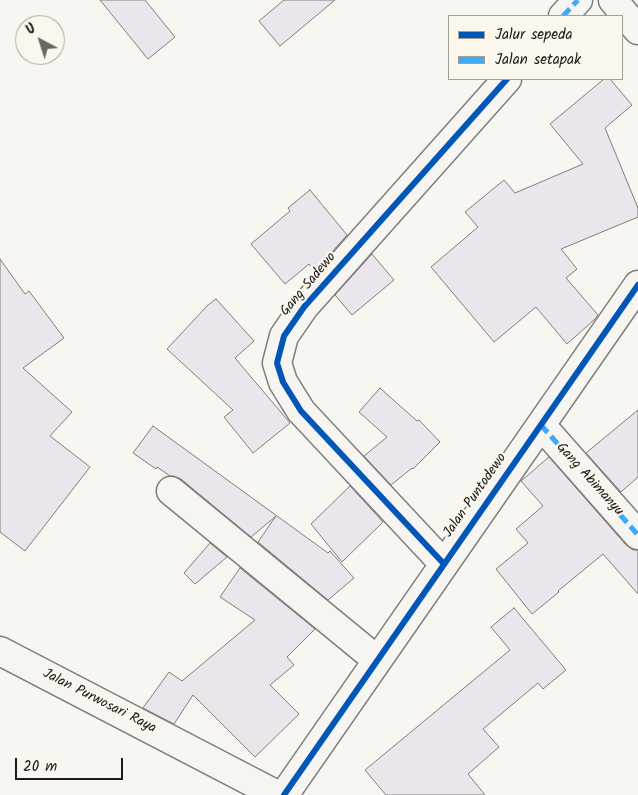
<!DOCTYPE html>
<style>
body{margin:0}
#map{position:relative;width:638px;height:795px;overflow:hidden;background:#f8f6f0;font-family:Kalam,sans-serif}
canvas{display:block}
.legend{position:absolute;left:448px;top:15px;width:175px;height:65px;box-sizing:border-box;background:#fbf7ec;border:1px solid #a29f99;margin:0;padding:6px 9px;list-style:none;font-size:15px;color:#1c1c1c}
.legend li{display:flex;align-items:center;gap:10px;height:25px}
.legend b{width:25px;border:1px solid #a29f99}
.north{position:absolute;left:15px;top:15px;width:50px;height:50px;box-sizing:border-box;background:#fbf7ec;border:1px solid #a29f99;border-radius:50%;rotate:320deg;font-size:14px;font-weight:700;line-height:20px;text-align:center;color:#1c1c1c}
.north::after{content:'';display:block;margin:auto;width:18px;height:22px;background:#696866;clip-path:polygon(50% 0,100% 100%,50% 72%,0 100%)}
.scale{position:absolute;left:15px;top:758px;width:108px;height:22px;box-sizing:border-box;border:2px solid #1c1c1c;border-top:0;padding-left:6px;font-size:15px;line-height:18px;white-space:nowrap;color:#1c1c1c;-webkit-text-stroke:4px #fbf7ec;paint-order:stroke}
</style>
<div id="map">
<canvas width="638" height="795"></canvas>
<ul class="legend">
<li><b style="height:6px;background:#0057b8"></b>Jalur sepeda</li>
<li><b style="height:6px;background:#3fa9f5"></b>Jalan setapak</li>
</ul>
<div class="north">U</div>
<div class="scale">20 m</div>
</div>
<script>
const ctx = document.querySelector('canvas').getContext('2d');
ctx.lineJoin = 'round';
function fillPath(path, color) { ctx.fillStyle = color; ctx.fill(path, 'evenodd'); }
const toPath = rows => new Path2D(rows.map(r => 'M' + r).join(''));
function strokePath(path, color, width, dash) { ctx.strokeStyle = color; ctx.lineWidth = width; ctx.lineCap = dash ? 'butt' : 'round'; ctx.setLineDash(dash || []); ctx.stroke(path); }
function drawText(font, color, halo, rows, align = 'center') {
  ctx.font = font + ' Kalam,sans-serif'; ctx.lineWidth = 4.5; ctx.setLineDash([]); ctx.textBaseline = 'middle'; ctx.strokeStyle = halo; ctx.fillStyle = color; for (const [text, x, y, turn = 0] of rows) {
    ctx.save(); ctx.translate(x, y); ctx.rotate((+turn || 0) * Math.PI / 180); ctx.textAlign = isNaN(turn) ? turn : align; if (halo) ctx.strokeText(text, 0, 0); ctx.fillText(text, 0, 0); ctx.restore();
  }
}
const building = toPath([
 [100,0,145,0,175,37,148,59,100,0],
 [284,0,335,0,280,46,259,21,284,0],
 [604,79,610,79,632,105,605,128,638,208,638,217,561,249,577,269,566,278,598,315,595,319,567,344,536,307,494,342,431,267,478,227,465,212,504,180,515,193,583,164,550,124,604,79],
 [310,190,347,235,315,271,309,264,285,284,251,244,290,211,288,208,310,190],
 [372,254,394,280,352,315,335,295,372,254],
 [0,259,25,294,29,291,64,338,23,368,72,412,50,436,90,467,25,551,0,532,0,259],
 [216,299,254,341,235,358,290,423,253,453,224,417,233,410,167,349,207,306,216,299],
 [380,388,417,421,419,420,440,442,413,469,412,468,391,485,364,456,387,437,359,412,380,388],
 [638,410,638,477,621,492,586,453,638,410],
 [153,426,328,553,330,551,354,578,328,600,258,542,276,516,251,537,181,479,174,476,170,476,157,467,156,469,133,453,153,426],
 [549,457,626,545,633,550,638,550,638,594,603,554,558,591,559,592,532,614,496,569,528,543,516,529,543,506,521,481,549,457],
 [350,486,383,522,342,562,311,524,350,486],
 [210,543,227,557,195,584,184,573,210,543],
 [240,568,315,629,287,657,294,665,270,685,299,714,255,757,193,695,174,724,143,708,169,672,182,681,255,620,220,597,240,568],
 [514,608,566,670,543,689,538,683,483,729,499,747,468,774,485,795,386,795,365,770,510,650,491,627,514,608]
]);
const minor = toPath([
 [613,0,638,30],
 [563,16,578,0],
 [541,425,638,535],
 [171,491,377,660],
 [444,564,301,411,283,382,277,363,284,336,304,307,507,79],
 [0,651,277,795],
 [284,795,638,285]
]);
const quiet = toPath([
 [563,16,578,0],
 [541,425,638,535]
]);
const cycleway = toPath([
 [444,564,301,411,283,382,277,363,284,336,304,307,507,79],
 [284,795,638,285]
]);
const streetNames = [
 ["Gang Sadewo",309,285,-50],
 ["Gang Abimanyu",589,480,48],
 ["Jalan Puntodewo",476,496,-55],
 ["Jalan Purwosari Raya",99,702,27]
];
fillPath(building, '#ece6ec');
strokePath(building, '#7f7e7b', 1);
strokePath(minor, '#7f7e7b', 31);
strokePath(minor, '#f6f5f1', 28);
strokePath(quiet, '#3fa9f5', 5, [10, 5]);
strokePath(cycleway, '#0057b8', 6);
drawText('14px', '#1c1c1c', '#fbf7ec', streetNames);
</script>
